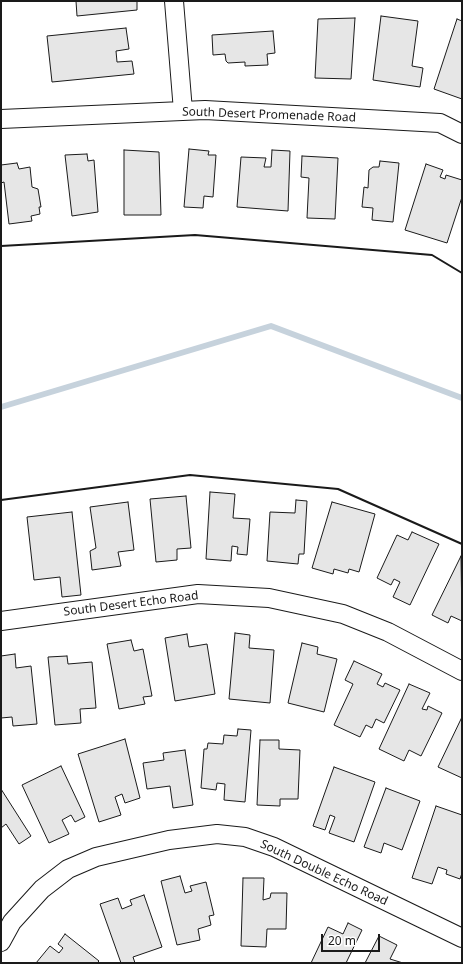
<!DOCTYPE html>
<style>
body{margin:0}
#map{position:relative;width:463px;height:964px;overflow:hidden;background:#fff;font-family:"Noto Sans",sans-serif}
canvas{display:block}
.frame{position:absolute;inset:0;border:2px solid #1a1a1a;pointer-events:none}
.scale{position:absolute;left:321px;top:934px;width:59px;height:18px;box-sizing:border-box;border:2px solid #1a1a1a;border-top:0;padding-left:5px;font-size:12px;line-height:14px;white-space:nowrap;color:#1a1a1a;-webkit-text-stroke:3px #fff;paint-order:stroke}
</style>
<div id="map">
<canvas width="463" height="964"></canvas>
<div class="frame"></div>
<div class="scale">20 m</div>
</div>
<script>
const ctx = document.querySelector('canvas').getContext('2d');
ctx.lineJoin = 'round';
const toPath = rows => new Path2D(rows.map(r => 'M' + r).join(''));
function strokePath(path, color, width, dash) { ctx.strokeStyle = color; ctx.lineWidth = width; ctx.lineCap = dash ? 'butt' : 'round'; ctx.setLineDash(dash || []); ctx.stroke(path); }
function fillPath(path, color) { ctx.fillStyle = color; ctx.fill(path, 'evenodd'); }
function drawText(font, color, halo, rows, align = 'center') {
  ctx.font = font + ' "Noto Sans",sans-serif'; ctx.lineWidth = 3; ctx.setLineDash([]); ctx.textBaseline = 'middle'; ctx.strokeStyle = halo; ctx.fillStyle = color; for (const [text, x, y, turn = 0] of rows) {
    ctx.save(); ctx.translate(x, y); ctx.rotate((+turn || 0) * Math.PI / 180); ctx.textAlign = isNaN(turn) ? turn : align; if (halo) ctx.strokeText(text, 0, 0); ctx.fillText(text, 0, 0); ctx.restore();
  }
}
const stream = toPath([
 [1,407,271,326,462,398]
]);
const building = toPath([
 [76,1,137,1,137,10,77,16,76,1],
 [381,16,418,21,412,66,423,68,420,87,373,80,381,16],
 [355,18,351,79,315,78,318,19,355,18],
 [457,19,462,21,462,99,434,89,457,19],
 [126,28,129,49,116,51,117,62,132,61,134,74,52,82,47,36,126,28],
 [273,31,275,53,267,54,268,65,245,66,245,62,228,63,226,61,225,54,213,55,212,35,273,31],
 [189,149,209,151,208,155,216,155,213,197,204,196,203,208,184,207,189,149],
 [124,150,159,152,161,215,124,215,124,150],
 [272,150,290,151,288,211,237,207,241,157,266,158,264,167,271,167,272,150],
 [87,154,88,161,94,160,98,212,72,216,65,155,87,154],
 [302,156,338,158,335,219,307,218,309,178,301,177,302,156],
 [380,161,399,163,393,222,372,220,373,208,362,207,364,187,368,188,369,170,373,167,379,167,380,161],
 [17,163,19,169,30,167,32,187,38,189,41,207,39,207,40,214,31,216,32,221,9,224,4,182,1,183,1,165,17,163],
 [426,164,443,170,440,177,445,179,446,175,462,180,462,197,447,243,405,230,426,164],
 [210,492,235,494,233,518,250,519,247,555,237,554,238,547,232,546,231,561,206,559,210,492],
 [186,496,191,548,177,549,177,560,156,562,150,499,186,496],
 [296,500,307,501,304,554,299,554,298,564,267,561,270,512,295,513,296,500],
 [128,502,134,550,118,552,121,566,92,570,90,551,96,548,90,507,128,502],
 [332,502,375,514,359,572,349,569,348,573,334,569,333,574,312,568,332,502],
 [72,512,81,595,62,597,60,577,34,580,27,517,72,512],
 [412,532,439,544,410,605,393,597,400,582,394,579,391,585,377,578,397,535,408,540,412,532],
 [461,556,462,621,451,616,448,623,432,615,461,556],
 [235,633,250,635,249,648,274,650,270,703,229,699,235,633],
 [187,634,189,647,207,644,215,694,175,701,165,638,187,634],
 [131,640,134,651,143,649,152,696,143,697,145,704,119,709,107,644,131,640],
 [302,643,318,647,317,654,337,659,324,712,288,703,302,643],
 [15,654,16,668,31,666,37,724,13,726,12,717,1,718,1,656,15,654],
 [67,656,68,664,92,662,96,708,80,709,81,723,55,725,48,657,67,656],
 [354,661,382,674,377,684,383,687,385,683,400,690,384,723,376,719,372,728,366,725,360,737,334,725,353,684,345,680,354,661],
 [409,684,430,693,422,709,427,710,428,706,442,713,421,756,409,750,404,761,379,749,409,684],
 [462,717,462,778,438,767,462,717],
 [238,729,251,730,245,802,224,800,225,784,217,783,216,790,201,788,204,749,207,749,208,743,223,744,224,735,237,736,238,729],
 [125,739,140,798,125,803,122,794,115,797,121,815,99,822,78,754,125,739],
 [260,740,279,740,279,749,300,750,298,799,280,799,280,806,257,805,260,740],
 [185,750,193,805,173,808,170,786,147,789,143,763,164,760,163,753,185,750],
 [61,766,85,817,75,822,71,815,62,820,69,834,49,843,22,785,61,766],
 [334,767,375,782,354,842,329,833,335,817,330,815,325,830,313,826,334,767],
 [386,788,420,801,402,850,384,843,381,853,364,847,386,788],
 [1,789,31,836,19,844,6,824,1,828,1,789],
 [436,806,462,815,462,873,460,879,446,874,447,870,438,867,432,884,412,878,436,806],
 [180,876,185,893,192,891,190,886,206,882,214,915,209,916,211,925,198,929,200,940,177,945,161,881,180,876],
 [243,878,264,878,263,900,270,898,271,893,287,893,286,929,267,929,266,947,241,946,243,878],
 [144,895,162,947,133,957,135,963,121,963,100,904,118,898,122,909,132,905,130,900,144,895],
 [348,923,362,930,346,963,311,963,328,927,343,934,348,923],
 [65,934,99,961,97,963,36,963,50,946,59,953,63,948,58,944,65,934],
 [379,936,397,945,390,959,403,963,365,963,379,936]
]);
const street = toPath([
 [174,1,183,111],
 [1,119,205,110,440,123,462,134],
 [1,621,198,594,269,598,343,614,388,632,462,671],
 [1,942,12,922,42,889,68,869,96,857,169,840,217,834,245,837,274,847,462,938]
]);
const wall = toPath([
 [1,246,195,235,432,255,462,273],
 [1,500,190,475,338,489,462,544]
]);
const streetNames = [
 ["South Desert Promenade Road",269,115,2],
 ["South Desert Echo Road",131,604,-7],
 ["South Double Echo Road",324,873,25]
];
strokePath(stream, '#c6d2dc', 6);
fillPath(building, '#e6e6e6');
strokePath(building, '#1a1a1a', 1);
strokePath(street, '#1a1a1a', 20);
strokePath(street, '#fff', 18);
strokePath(wall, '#1a1a1a', 2);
drawText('12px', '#1a1a1a', '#fff', streetNames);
</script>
